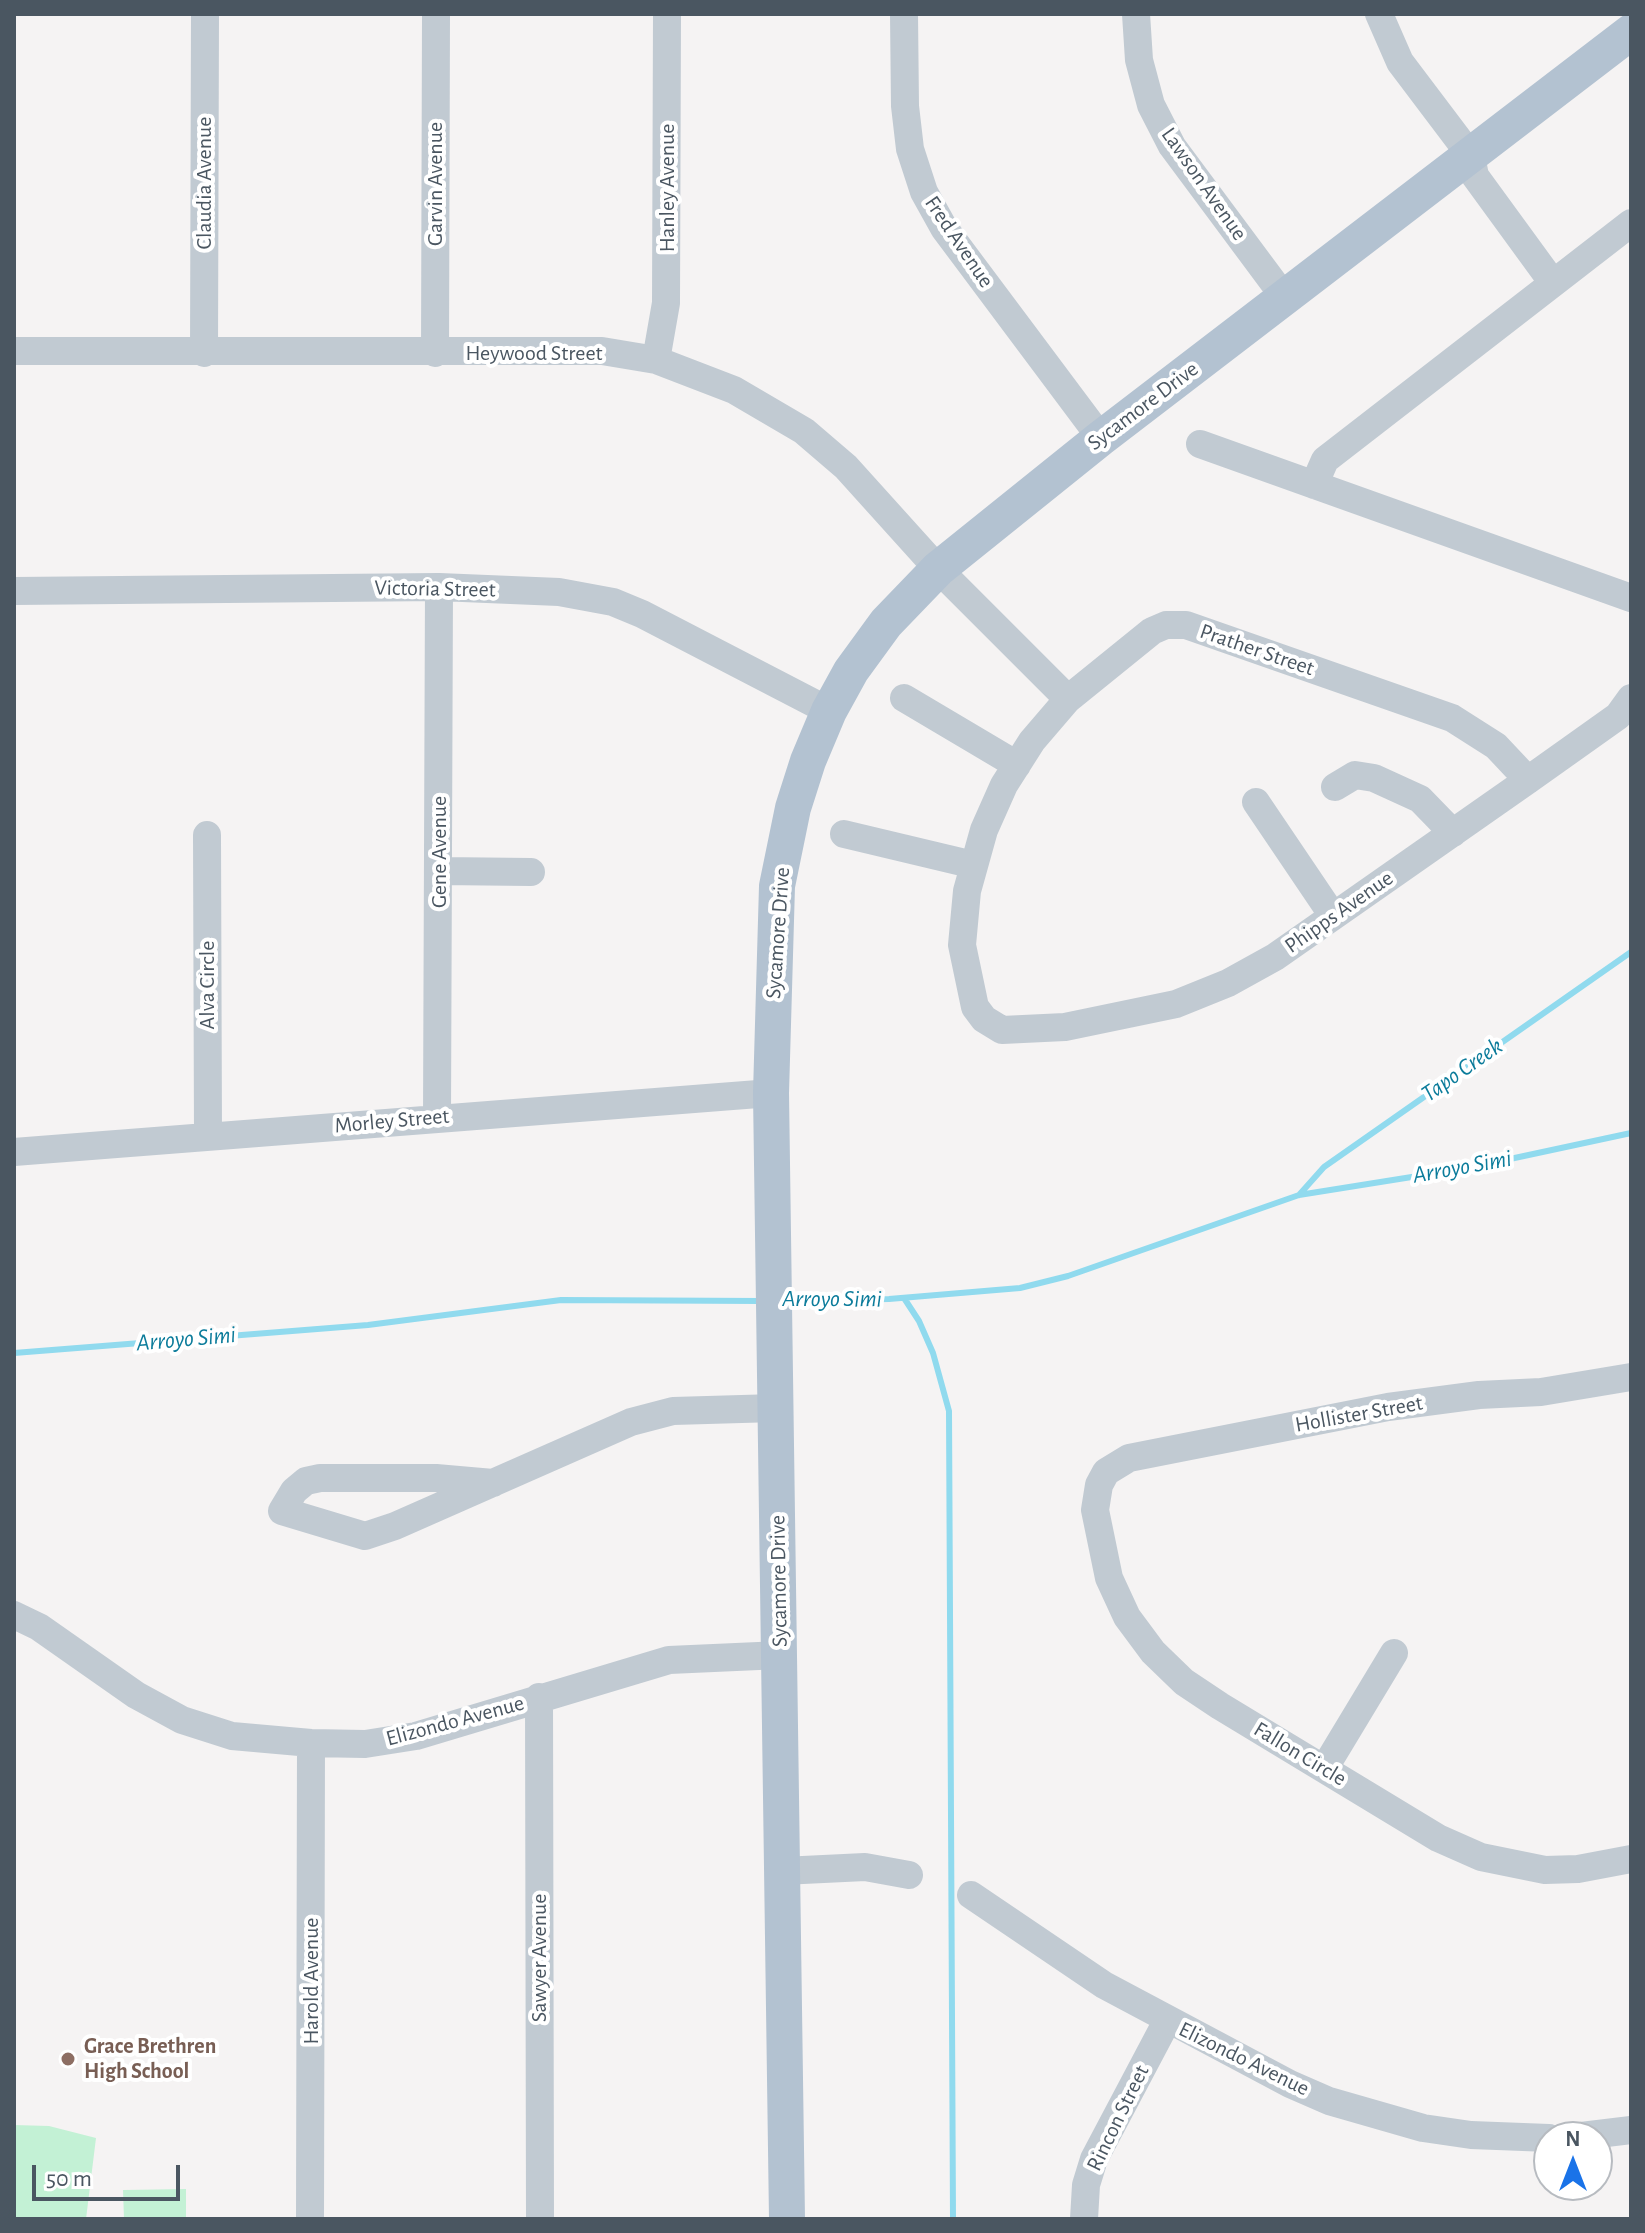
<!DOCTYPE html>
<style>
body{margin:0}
#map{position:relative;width:1645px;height:2233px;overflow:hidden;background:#f5f3f3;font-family:"Alegreya Sans",sans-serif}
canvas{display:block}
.frame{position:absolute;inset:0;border:16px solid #4a5661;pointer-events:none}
.north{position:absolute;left:1533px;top:2121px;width:80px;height:80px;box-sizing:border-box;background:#fff;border:2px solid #b7bbc0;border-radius:50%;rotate:0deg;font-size:22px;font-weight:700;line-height:32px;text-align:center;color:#4a5661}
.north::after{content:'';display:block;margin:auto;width:28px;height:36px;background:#1a73e8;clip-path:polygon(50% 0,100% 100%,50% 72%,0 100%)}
.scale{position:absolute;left:32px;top:2165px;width:148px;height:36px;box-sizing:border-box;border:4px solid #4a5661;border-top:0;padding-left:10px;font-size:24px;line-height:28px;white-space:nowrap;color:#4a5661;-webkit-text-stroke:6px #fff;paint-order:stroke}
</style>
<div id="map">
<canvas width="1645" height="2233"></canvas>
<div class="frame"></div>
<div class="north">N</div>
<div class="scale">50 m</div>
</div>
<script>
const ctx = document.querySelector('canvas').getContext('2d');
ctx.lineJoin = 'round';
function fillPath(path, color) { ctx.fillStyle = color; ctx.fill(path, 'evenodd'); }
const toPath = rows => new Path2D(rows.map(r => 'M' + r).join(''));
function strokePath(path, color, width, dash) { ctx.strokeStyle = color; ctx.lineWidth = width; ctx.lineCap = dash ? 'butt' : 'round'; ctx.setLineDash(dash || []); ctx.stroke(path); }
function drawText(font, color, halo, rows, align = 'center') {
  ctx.font = font + ' "Alegreya Sans",sans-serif'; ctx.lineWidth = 8; ctx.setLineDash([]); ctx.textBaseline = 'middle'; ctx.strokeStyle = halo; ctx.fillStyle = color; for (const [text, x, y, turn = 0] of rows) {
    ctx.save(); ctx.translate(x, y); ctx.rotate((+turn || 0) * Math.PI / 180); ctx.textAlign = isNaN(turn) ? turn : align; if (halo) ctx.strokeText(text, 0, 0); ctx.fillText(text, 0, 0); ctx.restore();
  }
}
const green = toPath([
 [14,2125,49,2126,96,2138,86,2219,14,2219],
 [186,2189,186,2219,124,2219,123,2190]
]);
const stream = toPath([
 [1299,1195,1324,1167,1631,952],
 [904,1298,919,1321,933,1353,949,1411,953,2219],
 [784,1301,889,1299,1020,1288,1068,1276,1299,1195,1468,1168,1631,1133],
 [14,1353,368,1325,561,1300,761,1301]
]);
const minor = toPath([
 [904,14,905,106,910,149,924,192,944,228,1101,438],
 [1136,14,1139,60,1151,105,1172,146,1285,298],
 [1379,14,1400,62,1471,156,1475,176,1553,283],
 [14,351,602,351,656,360,734,390,804,431,846,467,938,569,1068,699],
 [204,353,205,14],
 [435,353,436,14],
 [656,360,666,303,667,14],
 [1200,444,1631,598],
 [1314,485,1325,460,1631,223],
 [14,591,439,587,559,592,613,602,642,614,829,711],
 [904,698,1017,765],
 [1528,780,1496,746,1452,718,1186,625,1166,625,1152,631,1068,699,1032,741,1004,785,984,830,967,891,962,945,975,1007,984,1019,1002,1030,1065,1027,1176,1004,1228,983,1275,957,1528,780,1618,716,1631,698],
 [1335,787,1355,775,1374,778,1420,799,1453,833],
 [1256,802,1333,916],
 [844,834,974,865],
 [207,835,208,1136],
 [440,871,531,872],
 [437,1117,439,587],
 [14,1152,771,1093],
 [1631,1377,1541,1392,1479,1395,1388,1407,1129,1458,1106,1472,1099,1485,1095,1510,1109,1578,1127,1617,1153,1652,1184,1682,1220,1706,1438,1838,1481,1857,1545,1870,1578,1869,1631,1859],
 [493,1483,436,1478,320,1478,306,1481,294,1491,282,1511,365,1536,395,1526,631,1422,673,1411,776,1408],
 [14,1615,39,1627,136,1695,182,1720,232,1736,311,1743,365,1744,416,1736,669,1660,781,1655],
 [539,1697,540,2219],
 [1324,1769,1394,1653],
 [782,1871,865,1867,909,1875],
 [971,1895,1104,1985,1290,2084,1329,2101,1423,2128,1471,2135,1549,2138],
 [1573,2137,1631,2130],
 [310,2219,311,1743],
 [1084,2219,1086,2185,1094,2159,1167,2021]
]);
const major = toPath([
 [787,2219,771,1093,777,886,793,808,808,761,829,711,851,671,886,623,938,569,1101,438,1631,32]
]);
const markers = [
 [68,2059,8,"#8d6e63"]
];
const streetNames = [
 ["Claudia Avenue",204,183,-90],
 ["Garvin Avenue",435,184,-90],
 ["Lawson Avenue",1204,184,55],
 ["Hanley Avenue",667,188,-90],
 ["Fred Avenue",959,242,56],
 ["Heywood Street",534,353],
 ["Sycamore Drive",1143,406,-37],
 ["Victoria Street",435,589,1],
 ["Prather Street",1257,650,19],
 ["Gene Avenue",439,852,-90],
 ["Phipps Avenue",1339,912,-35],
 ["Sycamore Drive",778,933,-86],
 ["Alva Circle",207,985,-90],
 ["Morley Street",392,1121,-5],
 ["Hollister Street",1359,1414,-10],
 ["Sycamore Drive",779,1581,-91],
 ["Elizondo Avenue",455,1721,-15],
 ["Fallon Circle",1300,1754,31],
 ["Sawyer Avenue",539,1958,-90],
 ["Harold Avenue",311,1981,-90],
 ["Elizondo Avenue",1244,2059,26],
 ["Rincon Street",1118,2118,-64]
];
const educationNames = [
 ["Grace Brethren",84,2046],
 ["High School",84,2071]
];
const waterNames = [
 ["Tapo Creek",1462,1070,-35],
 ["Arroyo Simi",1462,1167,-10],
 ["Arroyo Simi",832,1299],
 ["Arroyo Simi",186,1339,-5]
];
fillPath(green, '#c3f1d5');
strokePath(stream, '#90daee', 6);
strokePath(minor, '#c1cad2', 28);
strokePath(major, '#b3c2d1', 36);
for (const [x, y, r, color] of markers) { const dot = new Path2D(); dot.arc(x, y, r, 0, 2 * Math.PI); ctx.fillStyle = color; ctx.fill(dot); strokePath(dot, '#fff', 3); }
drawText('22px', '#4a5661', '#fff', streetNames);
drawText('bold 22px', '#785e54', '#fff', educationNames, 'left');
drawText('italic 24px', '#0c7c9b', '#fff', waterNames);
</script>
